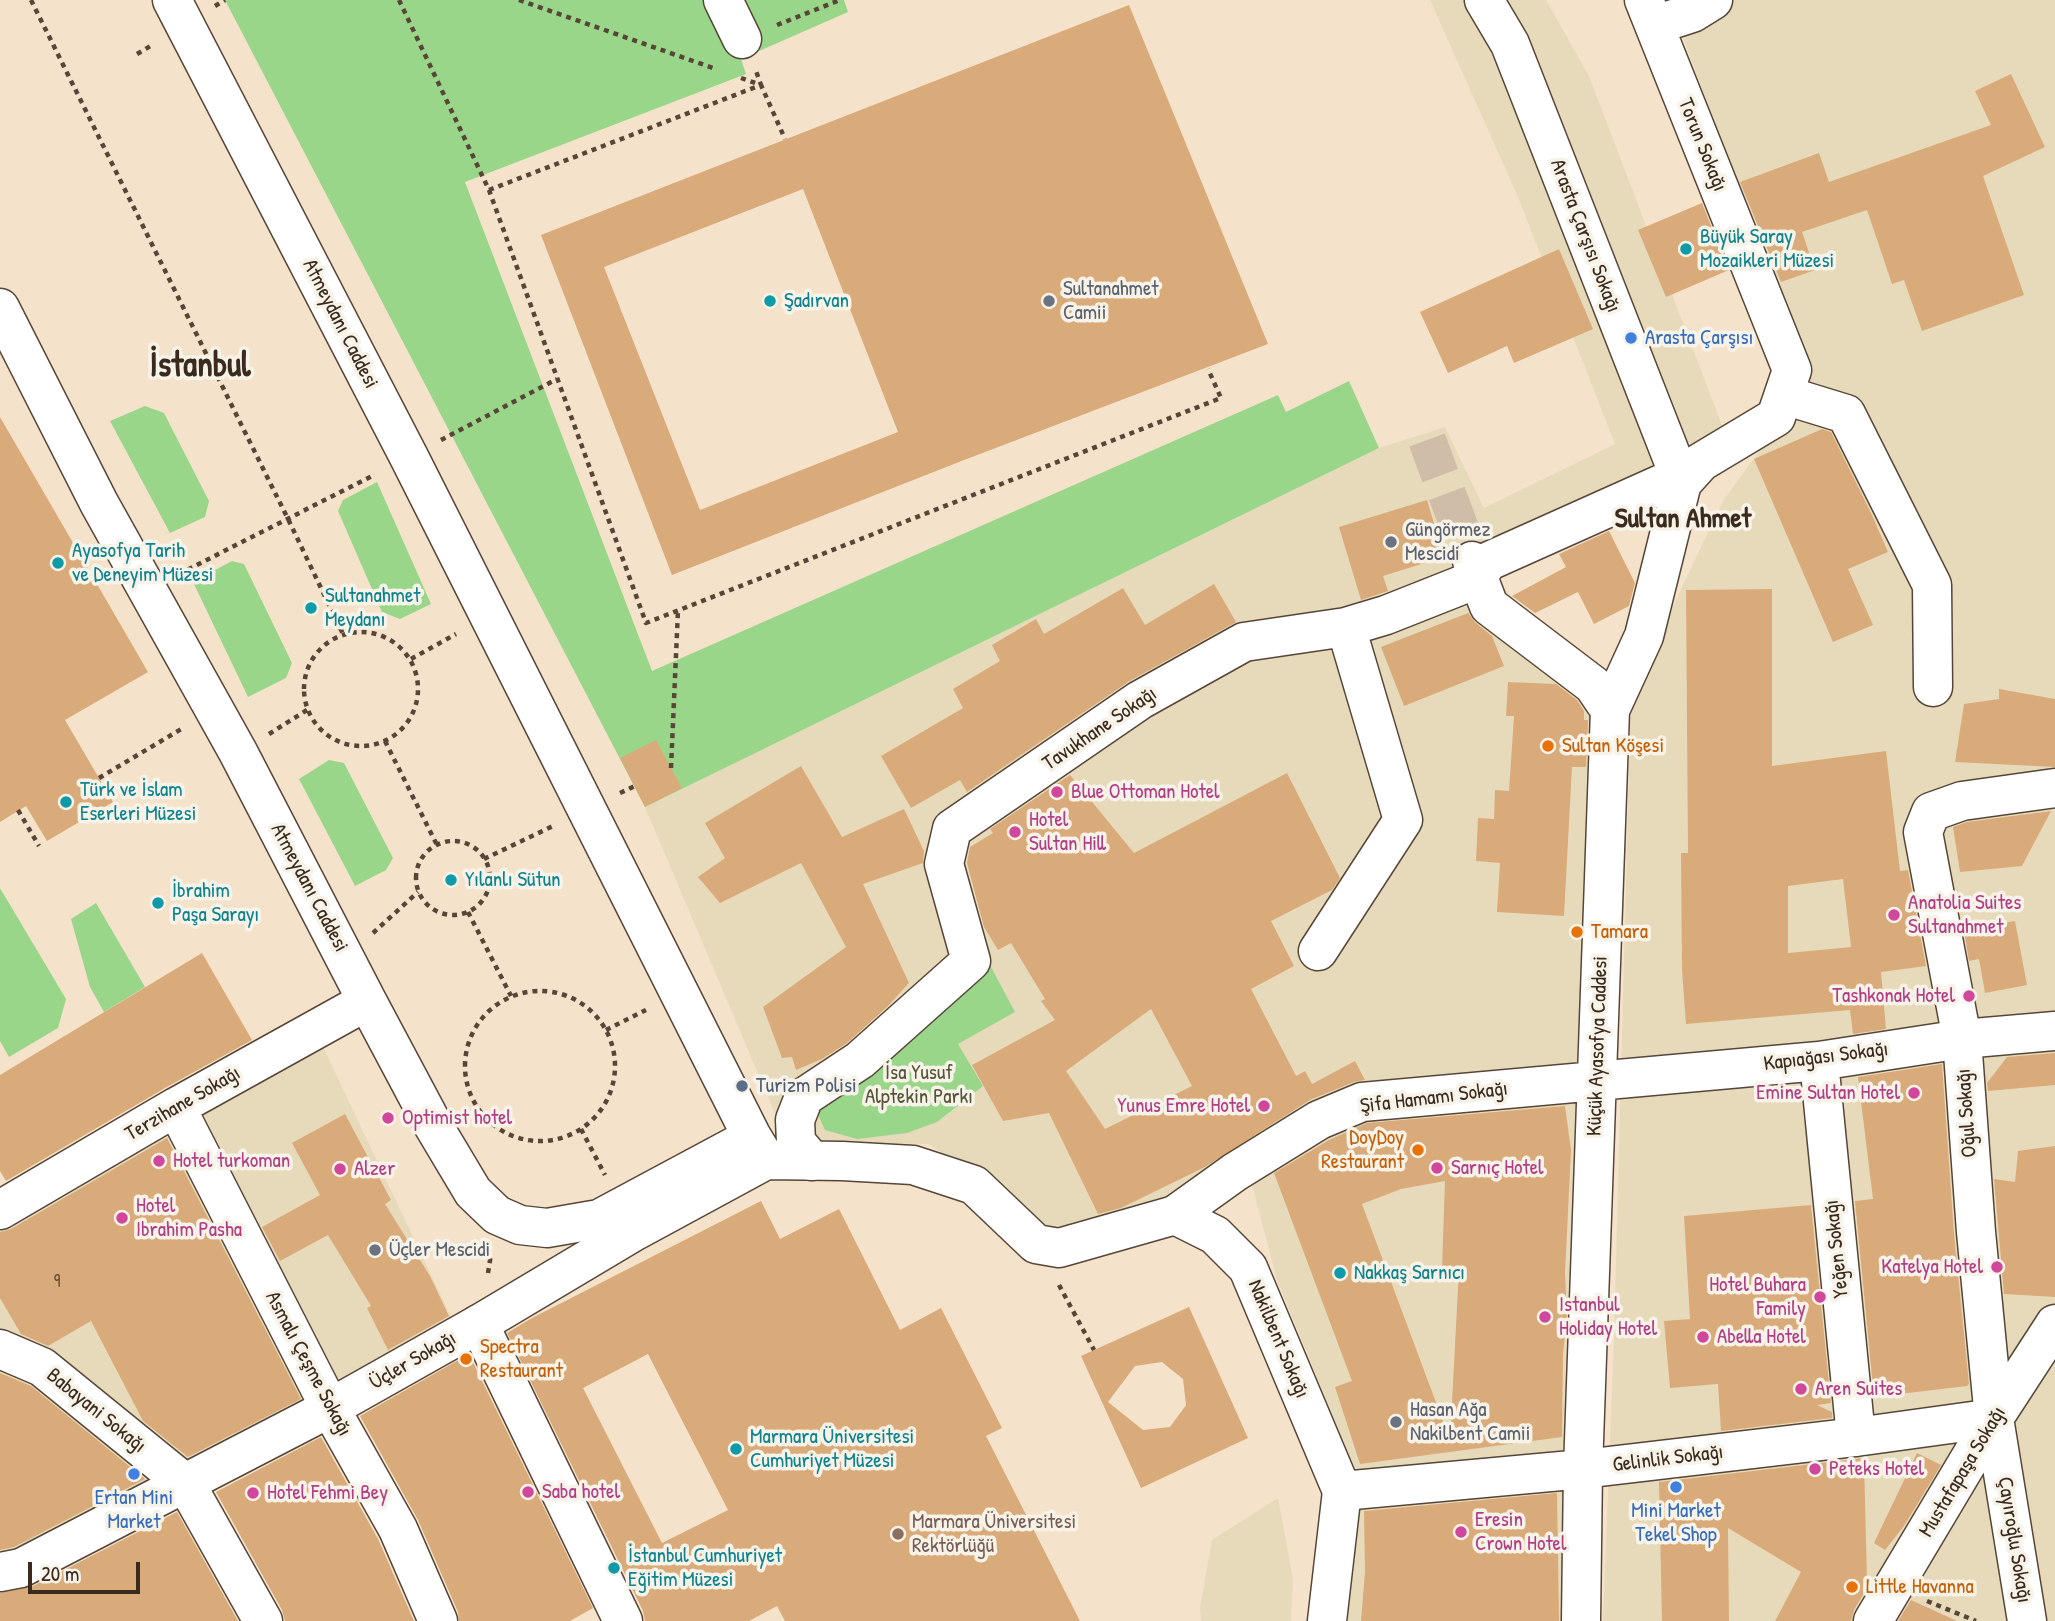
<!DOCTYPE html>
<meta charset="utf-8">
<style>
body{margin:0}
#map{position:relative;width:2055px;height:1621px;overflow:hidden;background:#f5e2ca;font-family:"Patrick Hand",sans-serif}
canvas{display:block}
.scale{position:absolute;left:28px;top:1562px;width:112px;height:32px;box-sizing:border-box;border:4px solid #3b2a1e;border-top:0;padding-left:9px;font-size:21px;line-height:24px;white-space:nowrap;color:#3b2a1e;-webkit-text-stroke:5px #f7f3e8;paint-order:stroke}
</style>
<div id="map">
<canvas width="2055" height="1621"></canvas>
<div class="scale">20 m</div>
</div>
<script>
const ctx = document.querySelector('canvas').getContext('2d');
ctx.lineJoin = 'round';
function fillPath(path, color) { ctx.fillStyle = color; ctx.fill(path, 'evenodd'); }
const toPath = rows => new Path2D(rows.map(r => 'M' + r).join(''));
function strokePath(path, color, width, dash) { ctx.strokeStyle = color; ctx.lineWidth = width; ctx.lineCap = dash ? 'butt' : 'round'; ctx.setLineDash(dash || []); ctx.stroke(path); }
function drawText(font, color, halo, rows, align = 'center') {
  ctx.font = font + ' "Patrick Hand",sans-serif'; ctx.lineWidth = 7; ctx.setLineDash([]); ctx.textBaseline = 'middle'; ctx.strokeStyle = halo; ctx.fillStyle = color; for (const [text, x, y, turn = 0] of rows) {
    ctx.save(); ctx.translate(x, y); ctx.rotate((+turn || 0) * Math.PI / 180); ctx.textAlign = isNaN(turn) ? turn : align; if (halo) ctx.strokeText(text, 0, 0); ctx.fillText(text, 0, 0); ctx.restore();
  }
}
const built = toPath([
 [1430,0,1546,0,1589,76,1723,428,1490,573,1595,686,1567,1621,1343,1621,1354,1468,1277,1280,1245,1158,1099,1230,1048,1231,929,1144,787,1142,645,807,1379,448,1445,427,1484,508,1615,444,1518,197],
 [1664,0,2055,0,2055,1621,1603,1621,1614,1336,1631,694,1723,501,1810,381,1677,21],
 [315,1030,452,1319,14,1558,0,1560,0,1212],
 [1278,1498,1293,1579,1291,1621,1201,1621,1200,1608,1212,1540]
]);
const green = toPath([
 [225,0,844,0,848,12,741,59,746,74,465,182,652,671,1278,395,1286,412,1349,381,1379,448,645,807],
 [145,406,164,413,209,501,205,517,170,533,110,421],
 [377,482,431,604,400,619,382,612,338,511,343,500],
 [232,561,244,564,292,663,286,678,248,697,193,582],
 [329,760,344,763,393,858,386,870,355,886,299,779],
 [0,888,66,999,58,1028,9,1057,0,1041],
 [96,903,145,987,104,1012,90,987,71,919],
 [990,965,1015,1012,958,1044,983,1086,937,1122,907,1133,857,1139,825,1130,814,1106]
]);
const building = toPath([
 [1129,5,1268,344,959,462,672,575,541,235],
 [803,189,898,432,700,510,604,267],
 [2011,74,2045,147,1983,176,2024,295,1922,331,1904,280,1892,284,1867,210,1802,232,1815,270,1781,282,1740,182,1819,153,1829,182,1991,125,1975,91],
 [1702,203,1729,270,1666,297,1638,230],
 [1559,249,1593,329,1514,363,1507,346,1448,373,1420,312],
 [0,417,148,672,65,720,113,802,47,841,26,806,0,822],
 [1822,429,1831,432,1871,513,1888,552,1848,569,1873,625,1833,642,1754,459],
 [1427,500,1444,557,1383,576,1388,591,1361,600,1339,527],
 [1609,531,1635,583,1629,606,1594,624,1578,592,1535,613,1512,596,1566,567,1559,554],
 [1214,584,1236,622,1128,682,967,792,960,780,911,808,881,756,963,708,953,689,1000,661,992,645,1036,619,1044,634,1123,588,1145,625],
 [1772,589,1772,766,1886,751,1900,871,1908,870,1926,966,1881,972,1886,1029,1853,1034,1850,1010,1686,1024,1682,970,1681,853,1688,853,1686,590],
 [1843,879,1851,947,1788,953,1788,886],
 [1468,613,1476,623,1492,636,1504,666,1404,706,1381,647],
 [1508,682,1556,684,1577,700,1584,711,1584,720,1588,720,1586,767,1572,767,1564,916,1497,912,1500,863,1476,861,1478,818,1494,819,1495,790,1509,791,1514,716,1506,716],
 [1999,689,2055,699,2055,767,1955,762,1964,704,1999,699],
 [656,740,682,788,645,807,620,758],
 [801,766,842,837,904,809,924,851,923,863,863,884,909,983,888,1006,847,1043,822,1059,796,1070,792,1057,782,1058,763,1007,846,947,801,863,720,903,698,877,725,858,705,823],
 [1287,773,1340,878,1332,890,1271,921,1294,966,1251,989,1296,1076,1305,1071,1312,1084,1355,1061,1365,1080,1354,1082,1310,1100,1205,1167,1121,1208,1098,1214,1049,1113,1003,1121,972,1065,1055,1020,1041,1001,1045,999,1011,943,998,950,984,927,967,863,970,847,993,833,990,829,1070,775,1134,853],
 [1151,1009,1192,1086,1105,1129,1066,1071],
 [2051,811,2022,866,1960,872,1953,827,1967,822],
 [2015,921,2027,985,1985,993,1979,959,1969,961,1964,930],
 [202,953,252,1040,165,1088,6,1181,0,1171,0,1075],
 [2055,1053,2055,1085,1988,1091,1987,1083,2007,1057],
 [1942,1064,1954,1234,1969,1384,1967,1386,1874,1397,1855,1201,1873,1199,1858,1077],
 [1565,1106,1571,1150,1565,1273,1567,1316,1563,1354,1562,1437,1360,1464,1335,1387,1352,1381,1274,1173,1329,1140,1367,1123],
 [1445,1181,1442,1268,1459,1269,1450,1440,1362,1204,1401,1189],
 [345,1114,391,1200,385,1204,430,1276,449,1316,388,1350,367,1308,371,1306,328,1235,280,1261,262,1227,320,1195,292,1143],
 [167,1138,301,1399,188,1457,143,1421,91,1321,48,1346,21,1334,0,1298,0,1232,11,1229],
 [2055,1146,2055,1297,2004,1294,1994,1179,2015,1182,2018,1151],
 [761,1201,780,1239,839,1209,900,1330,941,1308,1002,1428,986,1436,1080,1621,785,1621,777,1606,749,1621,645,1621,643,1611,507,1333,532,1318],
 [648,1354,728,1510,662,1543,583,1388],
 [1811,1205,1831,1403,1817,1405,1832,1412,1832,1418,1721,1431,1718,1384,1670,1388,1664,1321,1690,1319,1684,1216],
 [1189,1307,1248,1438,1141,1488,1081,1356],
 [1162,1362,1183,1379,1186,1405,1170,1427,1143,1430,1108,1402,1135,1366],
 [469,1354,593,1608,570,1621,459,1621,458,1612,418,1520,360,1416],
 [0,1373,31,1386,145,1479,14,1547,0,1550],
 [321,1437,378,1539,414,1621,285,1621,282,1610,216,1492],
 [1917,1453,1941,1465,1904,1526,1885,1550,1874,1543],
 [1864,1458,1867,1581,1870,1583,1854,1610,1851,1621,1775,1621,1801,1572,1728,1528,1729,1621,1662,1621,1659,1482],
 [1557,1493,1559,1621,1361,1621,1365,1572,1364,1511],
 [177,1512,238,1621,0,1621,0,1593,31,1587],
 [1911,1600,1957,1621,1898,1621]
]);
const minorTunnel = toPath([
 [1427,440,1472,561]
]);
const path = toPath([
 [31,0,288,519,343,634],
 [399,0,489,190,646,623,1221,398,1208,369],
 [519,0,716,69],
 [215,6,225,0],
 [777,25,840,0],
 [137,54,154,44],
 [741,78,761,85,785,139],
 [489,190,761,85,756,71],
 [441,440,557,379],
 [179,574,374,475],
 '304 689a57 57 0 1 1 114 0a57 57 0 1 1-114 0Z',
 [411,659,456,634],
 [269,734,307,710],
 [385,741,437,845],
 [671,768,678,610],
 [99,778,183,728],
 [620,793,635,786],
 [18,810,39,846],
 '416 878a37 37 0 1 1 74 0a37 37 0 1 1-74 0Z',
 [484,859,553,826],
 [468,912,511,996],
 [373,933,418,892],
 '465 1066a75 75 0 1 1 150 0a75 75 0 1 1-150 0Z',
 [606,1030,646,1010],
 [581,1129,605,1175],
 [488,1273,491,1254],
 [1059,1285,1094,1350],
 [1927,1601,1976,1621]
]);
const minor = toPath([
 [172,0,409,457,752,1137,766,1160],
 [723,0,742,39],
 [1484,0,1510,44,1682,483],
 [1655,25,1692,13,1713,0],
 [0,308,99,503,238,752,367,1001,433,1125,473,1192,497,1215,520,1225,547,1228,599,1219,752,1137],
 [1784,395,1846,414,1932,585,1933,687],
 [1472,561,1489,606,1593,685,1610,710],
 [1477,579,1487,562,1679,476],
 [1318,951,1403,820,1346,627],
 [1819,1061,1856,1437],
 [176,1107,330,1408,398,1529,438,1621],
 [812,1161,796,1142,795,1120,804,1097,860,1060,971,961,944,864,952,829,1140,700,1244,642,1346,627,1386,615,1477,579],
 [0,1210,176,1107,367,1001],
 [1175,1215,1235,1172,1319,1120,1362,1102,1819,1061,1962,1039,2055,1031],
 [479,1324,623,1621],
 [0,1349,42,1367,186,1484,263,1621],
 [1342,1491,1583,1469,1856,1437,1994,1418],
 [1581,1621,1583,1469,1610,710,1644,636,1682,483,1701,462,1776,417,1792,370,1644,0],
 [1873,1621,1994,1418,2055,1324],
 [2027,1621,1994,1418,1976,1232,1962,1039,1923,832,1931,812,1962,801,2055,788]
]);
const major = toPath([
 [0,1572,21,1568,330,1408,479,1324,635,1231,766,1160,842,1161,913,1165,974,1185,1036,1244,1059,1248,1175,1215,1215,1235,1248,1268,1342,1491,1327,1621]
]);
const markers = [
 [1686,249,7,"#0f9aa8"],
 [770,301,7,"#0f9aa8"],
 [1049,301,7,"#6b7280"],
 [1631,338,7,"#3f7fe0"],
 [1391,542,7,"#6b7280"],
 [58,563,7,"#0f9aa8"],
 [311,608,7,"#0f9aa8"],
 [1548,746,7,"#e8710a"],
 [1057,792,7,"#d1479c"],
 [66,802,7,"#0f9aa8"],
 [1015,832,7,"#d1479c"],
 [451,880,7,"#0f9aa8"],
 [158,903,7,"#0f9aa8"],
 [1894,915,7,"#d1479c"],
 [1577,932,7,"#e8710a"],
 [1969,996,7,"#d1479c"],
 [742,1086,7,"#5c6f8a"],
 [1914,1093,7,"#d1479c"],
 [1264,1106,7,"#d1479c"],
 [388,1118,7,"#d1479c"],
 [1418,1150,7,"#e8710a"],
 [159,1161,7,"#d1479c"],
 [1437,1168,7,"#d1479c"],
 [340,1169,7,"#d1479c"],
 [122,1218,7,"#d1479c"],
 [375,1250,7,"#6b7280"],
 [1997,1267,7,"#d1479c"],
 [1340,1273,7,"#0f9aa8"],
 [1820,1297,7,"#d1479c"],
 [1545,1317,7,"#d1479c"],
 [1703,1337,7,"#d1479c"],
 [466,1359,7,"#e8710a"],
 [1801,1389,7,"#d1479c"],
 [1396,1422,7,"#6b7280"],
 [736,1449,7,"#0f9aa8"],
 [1815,1469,7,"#d1479c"],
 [134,1474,7,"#3f7fe0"],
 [1676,1487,7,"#3f7fe0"],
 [528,1492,7,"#d1479c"],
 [253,1493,7,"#d1479c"],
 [1461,1532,7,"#d1479c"],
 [898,1534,7,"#8d6e63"],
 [614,1568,7,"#0f9aa8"],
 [1852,1587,7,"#e8710a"]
];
const numberNames = [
 ["9",57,1282]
];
const streetNames = [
 ["Torun Sokağı",1702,145,68],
 ["Arasta Çarşısı Sokağı",1585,236,69],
 ["Atmeydanı Caddesi",340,324,63],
 ["Tavukhane Sokağı",1100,729,-34],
 ["Atmeydanı Caddesi",309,888,62],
 ["Küçük Ayasofya Caddesi",1598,1046,-88],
 ["Kapıağası Sokağı",1826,1057,-7],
 ["Şifa Hamamı Sokağı",1434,1098,-7],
 ["Terzihane Sokağı",183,1104,-30],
 ["Oğul Sokağı",1967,1113,-94],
 ["Yeğen Sokağı",1837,1249,-96],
 ["Nakilbent Sokağı",1278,1339,67],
 ["Üçler Sokağı",413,1361,-30],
 ["Asmalı Çeşme Sokağı",308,1364,62],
 ["Babayani Sokağı",96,1411,39],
 ["Gelinlik Sokağı",1668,1459,-7],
 ["Mustafapaşa Sokağı",1963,1472,-59],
 ["Çayıroğlu Sokağı",2014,1540,81]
];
const cultureNames = [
 ["Büyük Saray",1700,237],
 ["Mozaikleri Müzesi",1700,261],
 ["Şadırvan",784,301],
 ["Ayasofya Tarih",72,551],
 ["ve Deneyim Müzesi",72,575],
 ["Sultanahmet",325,596],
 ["Meydanı",325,620],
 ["Türk ve İslam",80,790],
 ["Eserleri Müzesi",80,814],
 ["Yılanlı Sütun",465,880],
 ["İbrahim",172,891],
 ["Paşa Sarayı",172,915],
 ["Nakkaş Sarnıcı",1354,1273],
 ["Marmara Üniversitesi",750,1437],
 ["Cumhuriyet Müzesi",750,1461],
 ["İstanbul Cumhuriyet",628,1556],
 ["Eğitim Müzesi",628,1580]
];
const worshipNames = [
 ["Sultanahmet",1063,289],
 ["Camii",1063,313],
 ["Güngörmez",1405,530],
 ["Mescidi",1405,554],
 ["Üçler Mescidi",389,1250],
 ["Hasan Ağa",1410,1410],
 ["Nakilbent Camii",1410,1434]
];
const shopNames = [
 ["Arasta Çarşısı",1645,338,"left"],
 ["Ertan Mini",134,1498],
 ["Market",134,1522],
 ["Mini Market",1676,1511],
 ["Tekel Shop",1676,1535]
];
const foodNames = [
 ["Sultan Köşesi",1562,746],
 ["Tamara",1591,932],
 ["DoyDoy",1404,1138,"right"],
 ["Restaurant",1404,1162,"right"],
 ["Spectra",480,1347],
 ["Restaurant",480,1371],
 ["Little Havanna",1866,1587]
];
const hotelNames = [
 ["Blue Ottoman Hotel",1071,792],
 ["Hotel",1029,820],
 ["Sultan Hill",1029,844],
 ["Anatolia Suites",1908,903],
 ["Sultanahmet",1908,927],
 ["Tashkonak Hotel",1955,996,"right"],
 ["Emine Sultan Hotel",1900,1093,"right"],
 ["Yunus Emre Hotel",1250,1106,"right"],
 ["Optimist hotel",402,1118],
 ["Hotel turkoman",173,1161],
 ["Sarnıç Hotel",1451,1168],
 ["Alzer",354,1169],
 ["Hotel",136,1206],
 ["Ibrahim Pasha",136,1230],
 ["Katelya Hotel",1983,1267,"right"],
 ["Hotel Buhara",1806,1285,"right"],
 ["Family",1806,1309,"right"],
 ["Istanbul",1559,1305],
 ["Holiday Hotel",1559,1329],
 ["Abella Hotel",1717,1337],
 ["Aren Suites",1815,1389],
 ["Peteks Hotel",1829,1469],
 ["Saba hotel",542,1492],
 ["Hotel Fehmi Bey",267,1493],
 ["Eresin",1475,1520],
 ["Crown Hotel",1475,1544]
];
const parkNames = [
 ["İsa Yusuf",919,1073],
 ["Alptekin Parkı",919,1097]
];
const serviceNames = [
 ["Turizm Polisi",756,1086]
];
const educationNames = [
 ["Marmara Üniversitesi",912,1522],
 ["Rektörlüğü",912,1546]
];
const districtNames = [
 ["Sultan Ahmet",1683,520]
];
const townNames = [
 ["İstanbul",200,367]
];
fillPath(built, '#e7daba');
fillPath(green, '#9ad68a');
fillPath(building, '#daab7a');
strokePath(minorTunnel, '#d0bda8', 38, [38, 19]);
strokePath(minor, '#574638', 41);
strokePath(major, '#574638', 41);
strokePath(path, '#574638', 4.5, [5, 5]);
strokePath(minor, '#fff', 38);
strokePath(major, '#fff', 38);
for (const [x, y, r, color] of markers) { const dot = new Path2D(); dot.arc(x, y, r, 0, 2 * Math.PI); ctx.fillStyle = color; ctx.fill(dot); strokePath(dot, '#f7f3e8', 2.5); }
drawText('18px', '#634a35', null, numberNames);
drawText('21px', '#3b2a1e', '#f7f3e8', streetNames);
drawText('21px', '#0d838f', '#f7f3e8', cultureNames, 'left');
drawText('21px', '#5b616d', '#f7f3e8', worshipNames, 'left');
drawText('21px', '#366cbe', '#f7f3e8', shopNames);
drawText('21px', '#c56008', '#f7f3e8', foodNames, 'left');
drawText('21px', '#b23c85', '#f7f3e8', hotelNames, 'left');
drawText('21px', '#535539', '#f7f3e8', parkNames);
drawText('21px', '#4e5e75', '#f7f3e8', serviceNames, 'left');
drawText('21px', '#785e54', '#f7f3e8', educationNames, 'left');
drawText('bold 28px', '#3b2a1e', '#f7f3e8', districtNames);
drawText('bold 35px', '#3b2a1e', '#f7f3e8', townNames);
</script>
